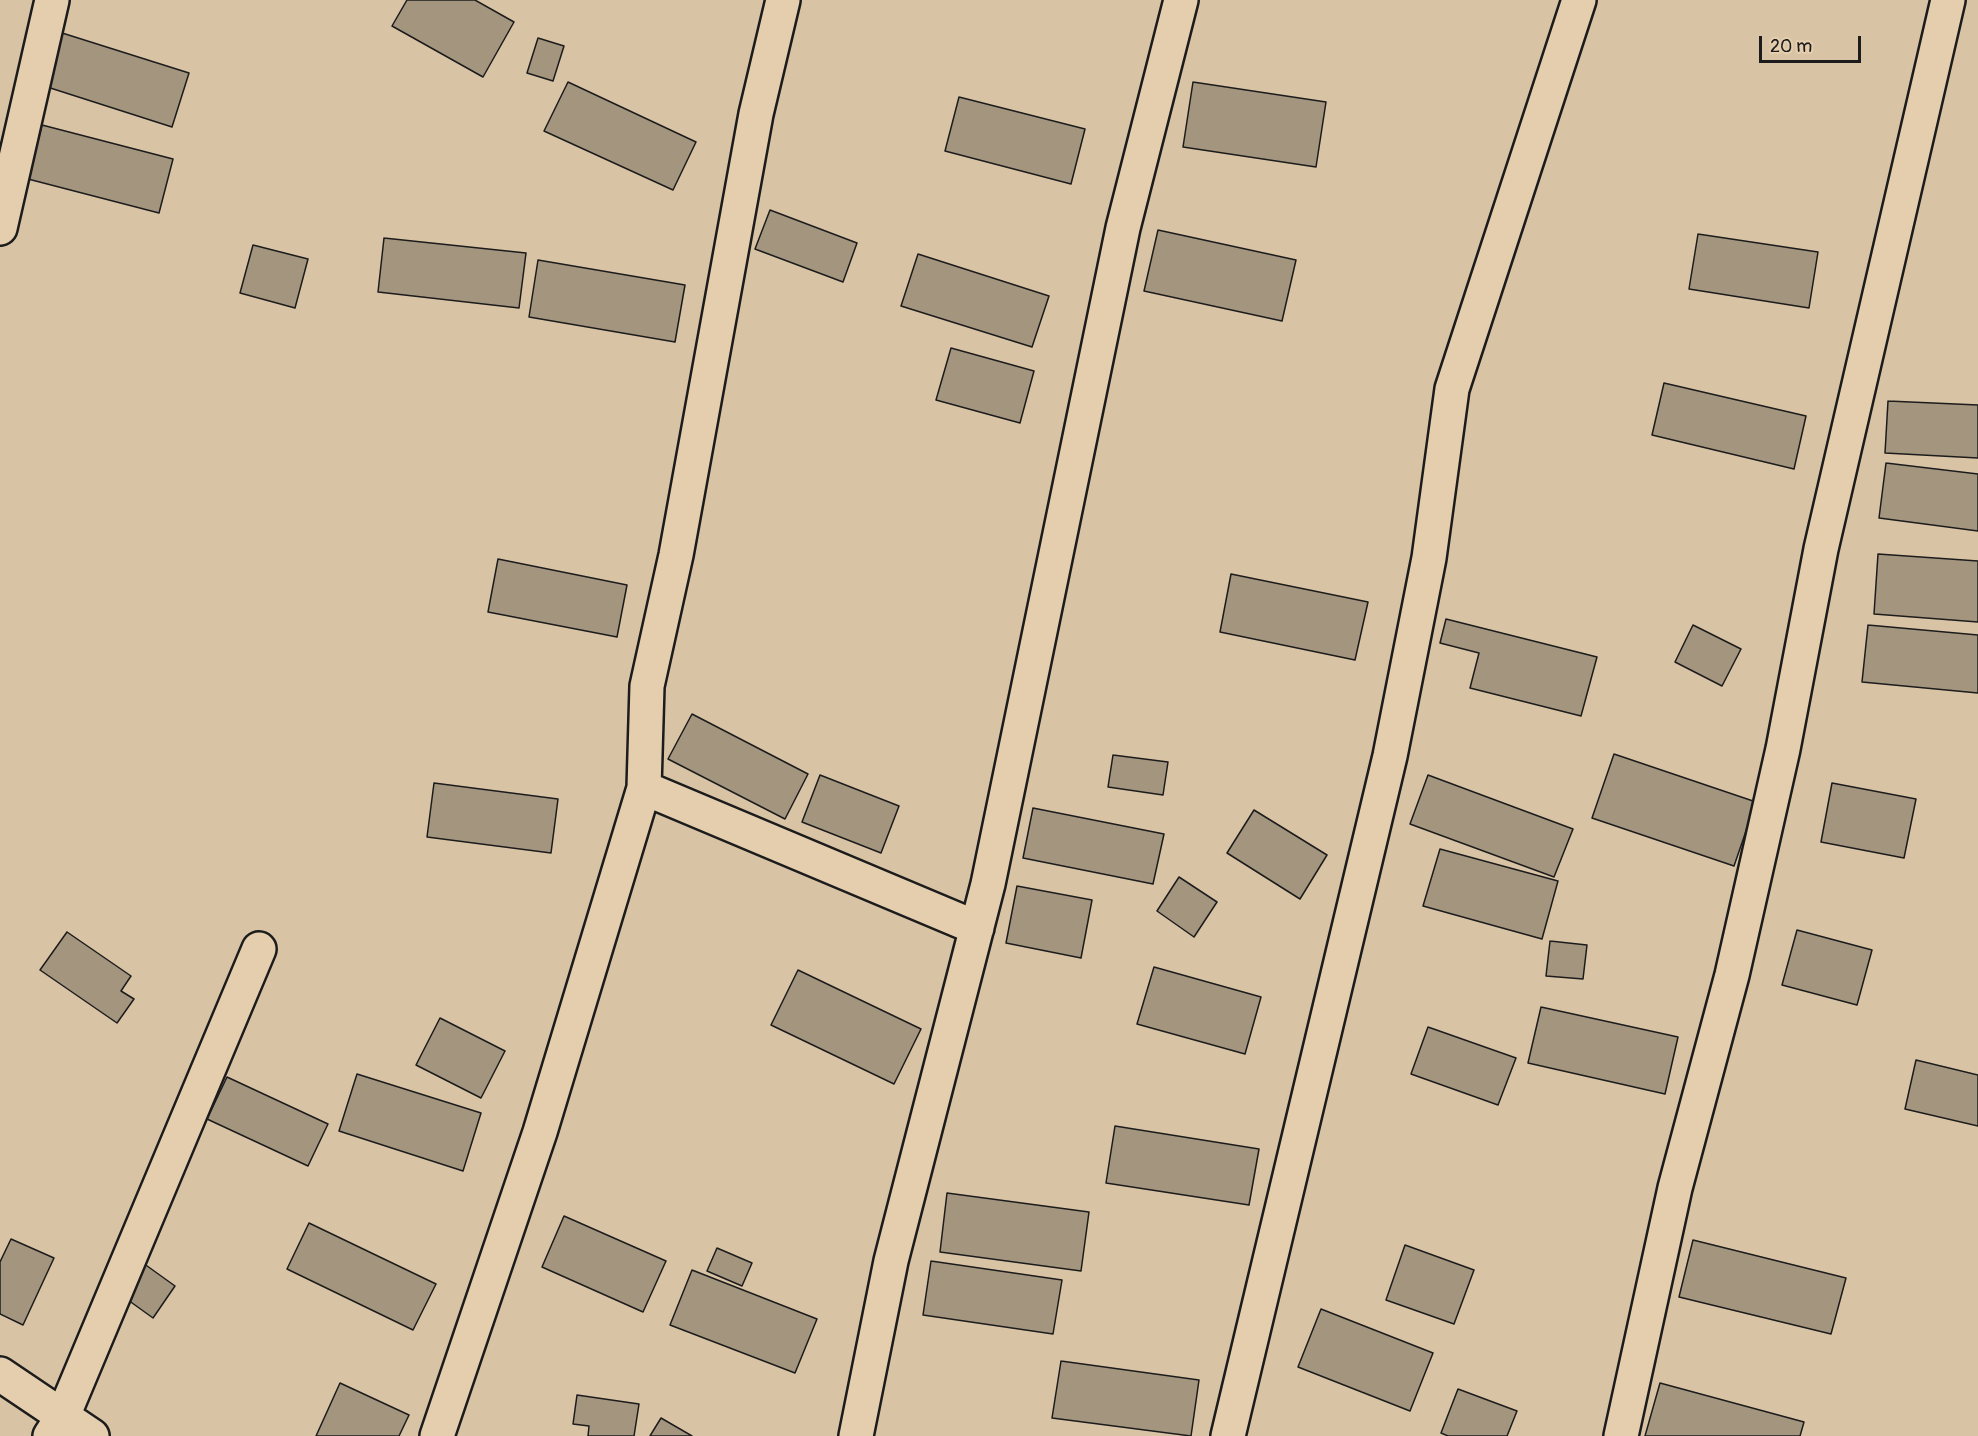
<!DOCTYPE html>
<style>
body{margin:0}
#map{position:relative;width:1978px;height:1436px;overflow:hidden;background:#d9c3a5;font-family:Pangolin,sans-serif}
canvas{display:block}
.scale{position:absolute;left:1759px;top:36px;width:102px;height:27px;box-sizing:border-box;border:3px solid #1c1c1c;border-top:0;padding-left:8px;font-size:18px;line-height:21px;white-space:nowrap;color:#1c1c1c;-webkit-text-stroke:4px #e5ceae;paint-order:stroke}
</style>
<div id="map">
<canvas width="1978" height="1436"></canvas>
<div class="scale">20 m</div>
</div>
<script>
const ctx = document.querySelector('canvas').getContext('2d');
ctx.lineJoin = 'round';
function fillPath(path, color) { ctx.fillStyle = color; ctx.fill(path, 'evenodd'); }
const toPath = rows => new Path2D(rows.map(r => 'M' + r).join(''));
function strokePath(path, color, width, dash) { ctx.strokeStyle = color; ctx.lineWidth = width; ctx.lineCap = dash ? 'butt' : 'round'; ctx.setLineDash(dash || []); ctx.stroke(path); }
const building = toPath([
 [407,0,475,0,514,22,483,77,392,26,407,0],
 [59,32,189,73,172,127,41,85,59,32],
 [538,38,564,46,553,81,527,73,538,38],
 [568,82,696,142,673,190,544,131,568,82],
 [1193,82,1326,102,1316,167,1183,147,1193,82],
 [959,97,1085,129,1071,184,945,151,959,97],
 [42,125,173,159,159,213,28,179,42,125],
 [770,210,857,243,843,282,755,249,770,210],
 [1158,230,1296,260,1282,321,1144,291,1158,230],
 [1698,234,1818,252,1809,308,1689,289,1698,234],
 [384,238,526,253,519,308,378,292,384,238],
 [253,245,308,259,295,308,240,293,253,245],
 [918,254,1049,296,1032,347,901,306,918,254],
 [538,260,685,285,675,342,529,317,538,260],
 [951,348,1034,371,1020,423,936,400,951,348],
 [1664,383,1806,416,1794,469,1652,435,1664,383],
 [1888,401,1978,405,1978,458,1885,453,1888,401],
 [1886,463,1978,474,1978,531,1879,518,1886,463],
 [1878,554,1978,561,1978,622,1874,614,1878,554],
 [498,559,627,585,617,637,488,612,498,559],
 [1231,574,1368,602,1355,660,1220,632,1231,574],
 [1446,619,1597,657,1581,716,1470,688,1479,653,1440,643,1446,619],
 [1693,625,1741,649,1722,686,1675,662,1693,625],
 [1868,625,1978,635,1978,693,1862,682,1868,625],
 [692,714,808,774,785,819,668,759,692,714],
 [1614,754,1756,802,1734,866,1592,818,1614,754],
 [1113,755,1168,762,1163,795,1108,787,1113,755],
 [820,775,899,806,881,853,802,822,820,775],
 [1428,775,1573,829,1554,877,1410,824,1428,775],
 [434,783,558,799,551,853,427,837,434,783],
 [1832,783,1916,799,1904,858,1821,842,1832,783],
 [1033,808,1164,834,1153,884,1023,858,1033,808],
 [1254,810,1327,855,1300,899,1227,853,1254,810],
 [1440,849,1558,881,1542,939,1423,906,1440,849],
 [1179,877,1217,902,1194,937,1157,911,1179,877],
 [1017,886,1092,900,1081,958,1006,943,1017,886],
 [1797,930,1872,950,1857,1005,1782,985,1797,930],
 [67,932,131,976,121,991,134,999,117,1023,40,970,67,932],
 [1550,941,1587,945,1583,979,1546,976,1550,941],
 [1154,967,1261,997,1245,1054,1137,1024,1154,967],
 [798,970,921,1029,894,1084,771,1025,798,970],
 [1541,1007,1678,1037,1665,1094,1528,1063,1541,1007],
 [440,1018,505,1051,481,1098,416,1065,440,1018],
 [1428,1027,1516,1058,1498,1105,1411,1074,1428,1027],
 [1916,1060,1978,1075,1978,1126,1905,1109,1916,1060],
 [357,1074,481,1113,463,1171,339,1131,357,1074],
 [227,1077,328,1124,308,1166,207,1119,227,1077],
 [1115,1126,1259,1149,1249,1205,1106,1183,1115,1126],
 [947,1193,1089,1212,1081,1271,940,1252,947,1193],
 [564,1216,666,1261,643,1312,542,1267,564,1216],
 [309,1223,436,1284,413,1330,287,1269,309,1223],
 [11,1239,54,1258,23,1325,0,1314,0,1262,11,1239],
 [1693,1240,1846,1278,1831,1334,1679,1297,1693,1240],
 [1405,1245,1474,1270,1454,1324,1386,1300,1405,1245],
 [717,1248,752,1263,742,1286,707,1271,717,1248],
 [931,1261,1062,1280,1053,1334,923,1315,931,1261],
 [143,1263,175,1286,153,1318,121,1295,143,1263],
 [692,1270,817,1319,795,1373,670,1325,692,1270],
 [1321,1309,1433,1353,1410,1411,1298,1367,1321,1309],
 [1061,1361,1199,1380,1191,1436,1052,1418,1061,1361],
 [340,1383,409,1415,399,1436,316,1436,340,1383],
 [1660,1383,1804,1422,1800,1436,1645,1436,1660,1383],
 [1458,1389,1517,1411,1507,1436,1448,1436,1441,1433,1458,1389],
 [577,1395,639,1404,634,1436,588,1436,589,1426,573,1424,577,1395],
 [661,1418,692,1436,650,1436,661,1418]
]);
const minor = toPath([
 [0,228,52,0],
 [644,788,647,686,676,555,756,114,783,0],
 [0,1374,92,1436],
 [50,1436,63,1416,259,949],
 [437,1436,540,1132,644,788,977,928],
 [856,1436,891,1261,988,884,1123,228,1181,0],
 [1228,1436,1390,756,1429,558,1452,389,1579,0],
 [1621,1436,1675,1188,1732,975,1783,749,1821,549,1948,0]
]);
fillPath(building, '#a4957f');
strokePath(building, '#1c1c1c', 1.5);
strokePath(minor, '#1c1c1c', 38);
strokePath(minor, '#e5ceae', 33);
</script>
